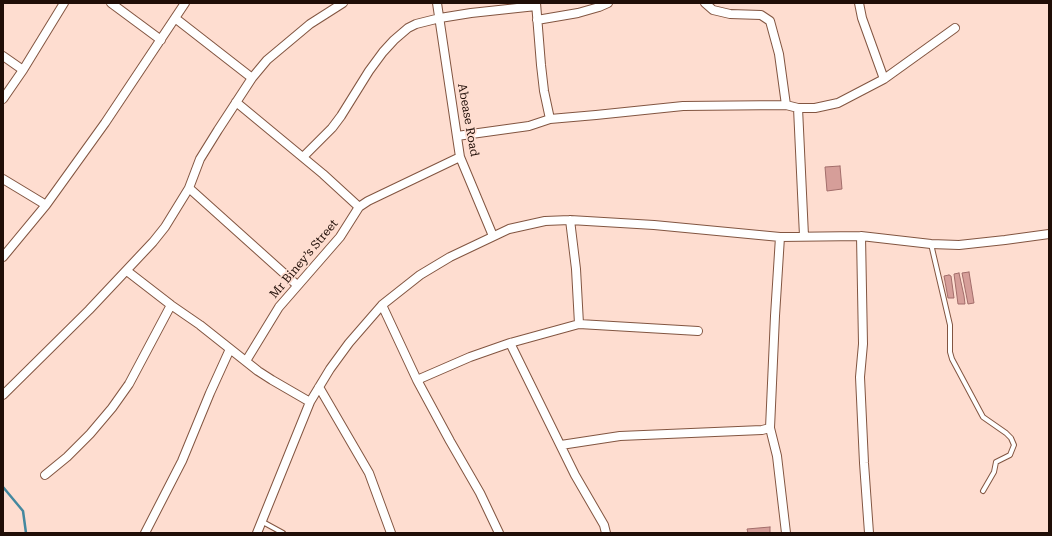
<!DOCTYPE html>
<meta charset="utf-8">
<style>
body{margin:0}
#map{position:relative;width:1052px;height:536px;overflow:hidden;background:#feddd0;font-family:"Roboto Serif",serif}
canvas{display:block}
.frame{position:absolute;inset:0;border:4px solid #200e07;pointer-events:none}
</style>
<div id="map">
<canvas width="1052" height="536"></canvas>
<div class="frame"></div>
</div>
<script>
const ctx = document.querySelector('canvas').getContext('2d');
ctx.lineJoin = 'round';
const toPath = rows => new Path2D(rows.map(r => 'M' + r).join(''));
function strokePath(path, color, width, dash) { ctx.strokeStyle = color; ctx.lineWidth = width; ctx.lineCap = dash ? 'butt' : 'round'; ctx.setLineDash(dash || []); ctx.stroke(path); }
function fillPath(path, color) { ctx.fillStyle = color; ctx.fill(path, 'evenodd'); }
function drawText(font, color, halo, rows, align = 'center') {
  ctx.font = font + ' "Roboto Serif",serif'; ctx.lineWidth = 3.5; ctx.setLineDash([]); ctx.textBaseline = 'middle'; ctx.strokeStyle = halo; ctx.fillStyle = color; for (const [text, x, y, turn = 0] of rows) {
    ctx.save(); ctx.translate(x, y); ctx.rotate((+turn || 0) * Math.PI / 180); ctx.textAlign = isNaN(turn) ? turn : align; if (halo) ctx.strokeText(text, 0, 0); ctx.fillText(text, 0, 0); ctx.restore();
  }
}
const stream = toPath([
 [3,487,23,511,26,533]
]);
const building = toPath([
 [840,166,842,189,827,191,825,167,840,166],
 [969,272,974,303,968,304,962,273,969,272],
 [959,273,964,296,965,304,958,304,954,274,959,273],
 [949,275,951,276,954,298,948,298,944,276,949,275],
 [770,527,770,533,748,533,747,529,770,527]
]);
const service = toPath([
 [931,244,950,325,950,352,952,359,983,417,1006,433,1011,438,1014,445,1010,455,996,462,994,472,983,491],
 [261,521,283,533]
]);
const minor = toPath([
 [111,3,161,40],
 [437,3,460,157,493,236],
 [536,3,541,65,544,91,550,119],
 [705,3,713,10,730,14,761,15,770,21,779,54,786,105],
 [859,3,862,18,884,79],
 [175,18,252,78],
 [537,20,578,13,599,7,608,3],
 [3,56,23,70],
 [3,99,23,70,64,3],
 [236,102,323,174,359,207],
 [798,108,804,236],
 [457,136,529,126,550,119,596,115,683,106,786,105,798,108,815,108,838,103,884,79,955,28],
 [303,157,332,128,341,116,369,71,383,52,394,40,408,28,416,24,440,18,471,13,536,6],
 [3,179,46,205],
 [189,188,297,285],
 [570,220,576,269,579,324],
 [861,236,863,344,860,377,864,463,869,533],
 [3,257,46,205,105,123,185,3],
 [127,271,171,305,200,325,258,371,272,380,310,402],
 [382,305,417,380,450,441,480,493,499,533],
 [510,343,575,475,604,525,606,533],
 [246,361,279,307,340,237,359,207,368,201,460,157],
 [417,380,470,357,510,343,579,324,698,331],
 [319,387,369,473,391,533],
 [3,395,89,310,153,242,165,227,189,188,200,159,218,130,252,78,267,60,310,24,343,3],
 [770,428,775,316,780,237],
 [561,445,620,436,762,430,770,428,777,456,786,533],
 [45,475,67,457,90,434,112,408,129,384,171,305],
 [145,533,182,461,210,393,230,349],
 [257,533,310,402,330,369,349,343,382,305,420,275,450,257,509,229,545,221,570,220,654,225,780,237,861,236,931,244,959,245,1005,240,1049,234]
]);
const streetNames = [
 ["Abease Road",468,120,80],
 ["Mr Biney’s Street",304,259,-50]
];
strokePath(stream, '#44889f', 2.5);
fillPath(building, '#d69e99');
strokePath(building, '#a26d6a', 1);
strokePath(service, '#825541', 6);
strokePath(minor, '#825541', 10);
strokePath(service, '#fff', 4);
strokePath(minor, '#fff', 8);
drawText('12px', '#200e07', '#feddd0', streetNames);
</script>
